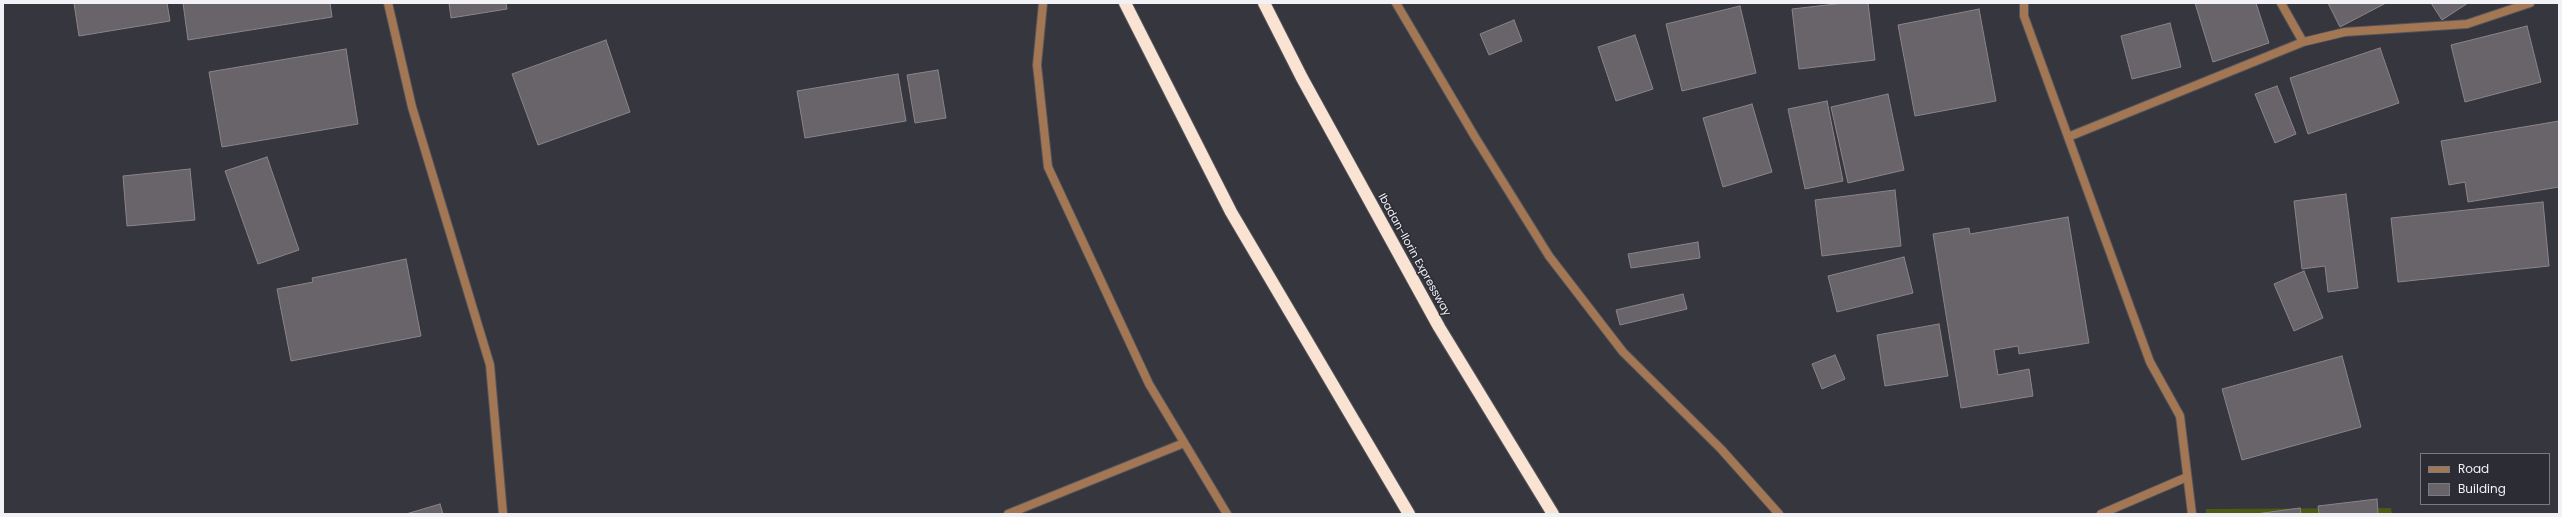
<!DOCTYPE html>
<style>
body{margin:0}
#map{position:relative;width:2562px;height:517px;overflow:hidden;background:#35363e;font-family:Poppins,sans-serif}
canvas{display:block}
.frame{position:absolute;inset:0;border:4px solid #f1f1f6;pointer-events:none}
.legend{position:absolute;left:2420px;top:453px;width:130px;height:52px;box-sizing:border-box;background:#2b2c34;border:1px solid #7a7b82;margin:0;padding:5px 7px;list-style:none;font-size:12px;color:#f1f1f6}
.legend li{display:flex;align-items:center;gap:8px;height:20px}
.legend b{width:20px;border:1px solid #7a7b82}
</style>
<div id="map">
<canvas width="2562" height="517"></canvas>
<div class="frame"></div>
<ul class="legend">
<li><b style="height:5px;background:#a37654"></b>Road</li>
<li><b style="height:11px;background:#69636a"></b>Building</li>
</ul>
</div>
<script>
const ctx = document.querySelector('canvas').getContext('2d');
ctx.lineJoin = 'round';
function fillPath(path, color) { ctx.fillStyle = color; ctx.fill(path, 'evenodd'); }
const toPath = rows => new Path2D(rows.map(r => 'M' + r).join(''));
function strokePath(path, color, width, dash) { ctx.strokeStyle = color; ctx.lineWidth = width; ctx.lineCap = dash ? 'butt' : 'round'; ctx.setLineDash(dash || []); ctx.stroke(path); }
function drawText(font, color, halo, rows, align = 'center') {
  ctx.font = font + ' Poppins,sans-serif'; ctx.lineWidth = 3; ctx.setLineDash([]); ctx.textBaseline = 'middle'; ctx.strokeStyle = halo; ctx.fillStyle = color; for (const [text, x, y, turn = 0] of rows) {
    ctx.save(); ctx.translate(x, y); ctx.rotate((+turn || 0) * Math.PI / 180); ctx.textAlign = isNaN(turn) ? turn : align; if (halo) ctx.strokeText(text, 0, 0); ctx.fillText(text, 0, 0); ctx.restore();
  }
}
const green = toPath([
 [2391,508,2392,514,2206,514,2206,509]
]);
const building = toPath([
 [74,3,167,3,170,21,79,36,74,3],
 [183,3,330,3,332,17,188,40,183,3],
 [449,3,506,3,507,9,451,18,449,3],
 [1844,3,1868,3,1875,60,1799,69,1792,9,1844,3],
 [2195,3,2256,3,2269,43,2213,62,2195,3],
 [2328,3,2386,3,2340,27,2328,3],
 [2431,3,2468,3,2442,20,2431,3],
 [1740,6,1756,73,1682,91,1666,24,1740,6],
 [1979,9,1996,101,1915,116,1898,25,1979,9],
 [1514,20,1522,41,1489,55,1480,34,1514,20],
 [2170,23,2181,67,2132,79,2121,36,2170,23],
 [2527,26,2541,82,2465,102,2451,45,2527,26],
 [1635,35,1653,89,1616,101,1598,47,1635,35],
 [606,40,630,112,538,145,512,74,606,40],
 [2380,48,2399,103,2308,134,2290,78,2380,48],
 [346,49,358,124,222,147,209,72,346,49],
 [938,70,946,118,915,123,907,75,938,70],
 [898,74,906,121,805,138,797,91,898,74],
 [2277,86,2296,134,2275,143,2255,94,2277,86],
 [1888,94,1904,170,1848,183,1831,107,1888,94],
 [1827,101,1843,181,1805,189,1788,109,1827,101],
 [1752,104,1772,172,1723,187,1703,118,1752,104],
 [2559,121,2559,187,2468,202,2465,182,2449,185,2441,141,2559,121],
 [267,157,299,250,258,264,225,171,267,157],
 [190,169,195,220,127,226,123,176,190,169],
 [1895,190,1901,246,1822,256,1815,200,1895,190],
 [2346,194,2358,288,2328,292,2325,266,2302,269,2294,201,2346,194],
 [2543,202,2549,266,2398,282,2391,218,2543,202],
 [2068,217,2089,343,2019,354,2018,346,1994,350,1998,375,2029,369,2033,396,1961,408,1933,234,1969,228,1970,234,2068,217],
 [1698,242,1700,258,1631,268,1628,254,1698,242],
 [1904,257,1913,293,1837,312,1828,276,1904,257],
 [406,259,421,336,291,361,277,289,313,282,312,278,406,259],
 [2304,271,2323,318,2294,331,2274,284,2304,271],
 [1683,294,1687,309,1620,325,1616,310,1683,294],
 [1939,324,1948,376,1885,386,1877,335,1939,324],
 [1835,355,1845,379,1822,389,1812,364,1835,355],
 [2342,356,2361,427,2242,460,2222,389,2342,356],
 [2377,499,2378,514,2319,514,2318,506,2377,499],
 [440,504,443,514,406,514,440,504],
 [2300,508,2301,514,2256,514,2300,508]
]);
const lane = toPath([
 [1043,3,1037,65,1048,167,1149,384,1227,514],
 [1008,514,1184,443]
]);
const street = toPath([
 [388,3,412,107,490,365,503,514],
 [1396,3,1475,137,1549,256,1623,352,1721,449,1779,514],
 [2024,3,2024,16,2150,362,2180,416,2192,514],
 [2281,3,2303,42,2345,32,2467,24,2530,3],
 [2068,137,2303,42],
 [2101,514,2187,477]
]);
const highway = toPath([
 [1125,3,1231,212,1409,514],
 [1264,3,1302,78,1439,327,1553,514]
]);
const streetNames = [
 ["Ibadan-Ilorin Expressway",1414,255,61]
];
fillPath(green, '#4d5a13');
fillPath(building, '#69636a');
strokePath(building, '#8b848b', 1);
strokePath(lane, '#53545b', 10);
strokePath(street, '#53545b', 10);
strokePath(highway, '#53545b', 14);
strokePath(lane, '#a37654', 8);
strokePath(street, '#a37654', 8);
strokePath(highway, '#fae3d3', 12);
drawText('11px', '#f1f1f6', '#2b2c34', streetNames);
</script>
